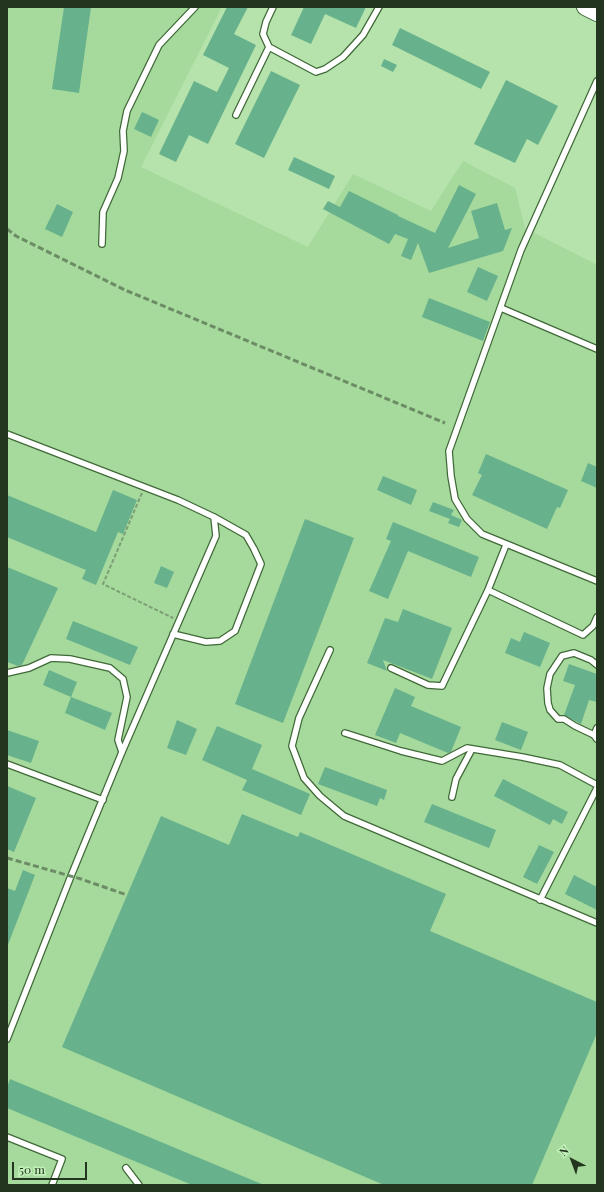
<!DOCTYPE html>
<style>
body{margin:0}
#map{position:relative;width:604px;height:1192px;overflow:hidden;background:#b5e3ab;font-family:"Playfair Display",serif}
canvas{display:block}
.frame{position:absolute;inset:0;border:8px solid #23351f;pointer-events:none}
.north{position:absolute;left:552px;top:1140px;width:40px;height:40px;-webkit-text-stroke:3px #c1f0b8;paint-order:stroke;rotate:318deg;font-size:11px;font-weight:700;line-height:16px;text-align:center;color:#23351f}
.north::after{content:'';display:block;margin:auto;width:14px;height:18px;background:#23351f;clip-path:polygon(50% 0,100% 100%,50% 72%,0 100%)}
.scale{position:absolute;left:12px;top:1162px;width:75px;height:18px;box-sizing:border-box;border:2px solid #23351f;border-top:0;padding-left:5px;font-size:12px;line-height:14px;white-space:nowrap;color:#23351f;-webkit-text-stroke:3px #c1f0b8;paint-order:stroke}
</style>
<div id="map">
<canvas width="604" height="1192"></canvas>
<div class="frame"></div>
<div class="north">N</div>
<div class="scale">50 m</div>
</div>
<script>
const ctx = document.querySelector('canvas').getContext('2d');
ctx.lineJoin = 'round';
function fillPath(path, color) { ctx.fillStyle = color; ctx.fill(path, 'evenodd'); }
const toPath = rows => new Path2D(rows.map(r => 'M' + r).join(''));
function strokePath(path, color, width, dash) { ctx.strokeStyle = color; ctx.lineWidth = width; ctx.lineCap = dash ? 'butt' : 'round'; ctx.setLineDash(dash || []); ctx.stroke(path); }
const built = toPath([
 [7,7,222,7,141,167,308,247,353,174,431,211,463,161,515,188,525,228,597,265,597,1185,7,1185]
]);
const building = toPath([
 [64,7,91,7,79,93,52,89],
 [227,7,248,7,234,34,256,45,208,144,189,135,176,162,159,154,194,81,217,92,229,68,203,55],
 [304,7,366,7,356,28,325,14,311,44,291,35],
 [400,28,490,72,481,89,392,45],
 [384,59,397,65,393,72,381,66],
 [271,71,300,85,264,158,235,144],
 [506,80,558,106,538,145,527,139,515,163,474,144],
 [142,112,159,120,151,137,134,129],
 [294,157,335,176,329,189,288,170],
 [459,185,476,194,448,248,479,238,471,211,497,203,505,230,512,228,503,251,429,273,418,243,411,260,401,256,408,239,395,234,389,244,323,209,328,201,340,207,349,191,398,215,398,216,435,233],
 [57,204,73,212,62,237,45,229],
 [478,267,498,276,487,301,467,292],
 [429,298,490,322,483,341,422,317],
 [486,454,568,490,560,508,557,507,547,529,472,495,482,475,478,473],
 [588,463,597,467,597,488,581,481],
 [383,476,417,490,411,505,377,490],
 [113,490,137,500,123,534,118,532,96,585,82,579,86,570,7,537,7,495,96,532],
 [433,502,454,510,451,515,462,520,459,527,448,523,450,519,429,511],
 [305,519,354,538,283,723,235,704],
 [393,522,479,557,471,577,408,551,388,599,369,591,391,541,386,539],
 [161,566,174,572,167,588,154,583],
 [7,567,58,588,22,665,18,666,7,662],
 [403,609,452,628,432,679,383,660,387,671,367,663,385,618,398,622],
 [73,621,138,647,130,665,66,639],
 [524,632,550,643,540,667,505,653,511,638,520,642],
 [569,664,597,674,597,702,589,700,581,724,564,715,575,685,563,681],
 [49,670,77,682,71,697,43,685],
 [395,688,415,697,411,706,461,727,451,752,448,753,400,733,396,743,375,735],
 [71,697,112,713,105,730,65,713],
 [177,720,197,729,186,755,167,748],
 [502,722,528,732,521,750,495,740],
 [217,726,262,745,252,769,310,794,301,815,242,790,247,780,202,760],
 [7,730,39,741,31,763,7,755],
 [325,767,387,790,384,800,380,798,377,806,318,784],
 [503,779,568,812,562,824,553,819,550,825,494,796],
 [7,786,36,798,14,852,7,849],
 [432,804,496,830,489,848,424,822],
 [242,814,298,837,300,832,446,894,430,931,597,1002,597,1033,532,1185,384,1185,62,1047,161,816,229,845],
 [539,845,554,852,537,884,523,877],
 [23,870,35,875,7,947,7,888,15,891],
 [574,875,597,887,597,910,565,894],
 [10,1079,264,1185,192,1185,7,1108,7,1088]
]);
const path = toPath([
 [142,493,103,584,173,618]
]);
const lane = toPath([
 [269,47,316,72,325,69,343,57,363,35,379,7],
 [597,81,521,250,449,451,451,476,455,499,467,519,482,534,597,581],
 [236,115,269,47,263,34,266,22,273,7],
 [102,244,103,212,118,178,124,151,123,131,127,111,159,45,195,7],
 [501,308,597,349],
 [7,434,178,500,214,517,216,536,122,752,71,876,7,1039],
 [488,590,583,635,593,626,597,617],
 [173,634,206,642,220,641,235,631,261,564,254,549,246,535,214,517],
 [330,650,299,718,292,746,304,778,320,796,344,816,597,923],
 [597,665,591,660,574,653,562,656,550,674,547,688,548,703,550,710,558,719,564,719,575,726,594,735,597,739],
 [391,668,428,685,442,686,488,590,506,545],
 [7,673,29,668,51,658,70,659,110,668,123,679,127,697,118,740,122,752],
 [345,733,401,751,442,761,467,748,522,757,560,765,597,785],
 [594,735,597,728],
 [7,764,103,800],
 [452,797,456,779,472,749],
 [540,900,597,788],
 [7,1137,62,1159,52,1185],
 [126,1168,139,1185]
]);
const secondary = toPath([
 [585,7,597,13]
]);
const rail = toPath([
 [7,229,16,236,125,290,445,423],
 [7,858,81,879,127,895]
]);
fillPath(built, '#a6d99c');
fillPath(building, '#67b28c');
strokePath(lane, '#406938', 8);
strokePath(secondary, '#406938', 18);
strokePath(path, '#7c9f74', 2, [4, 2]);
strokePath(lane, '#fff', 5.5);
strokePath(secondary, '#fff', 16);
strokePath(rail, '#6c8c65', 3, [6, 3]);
</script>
